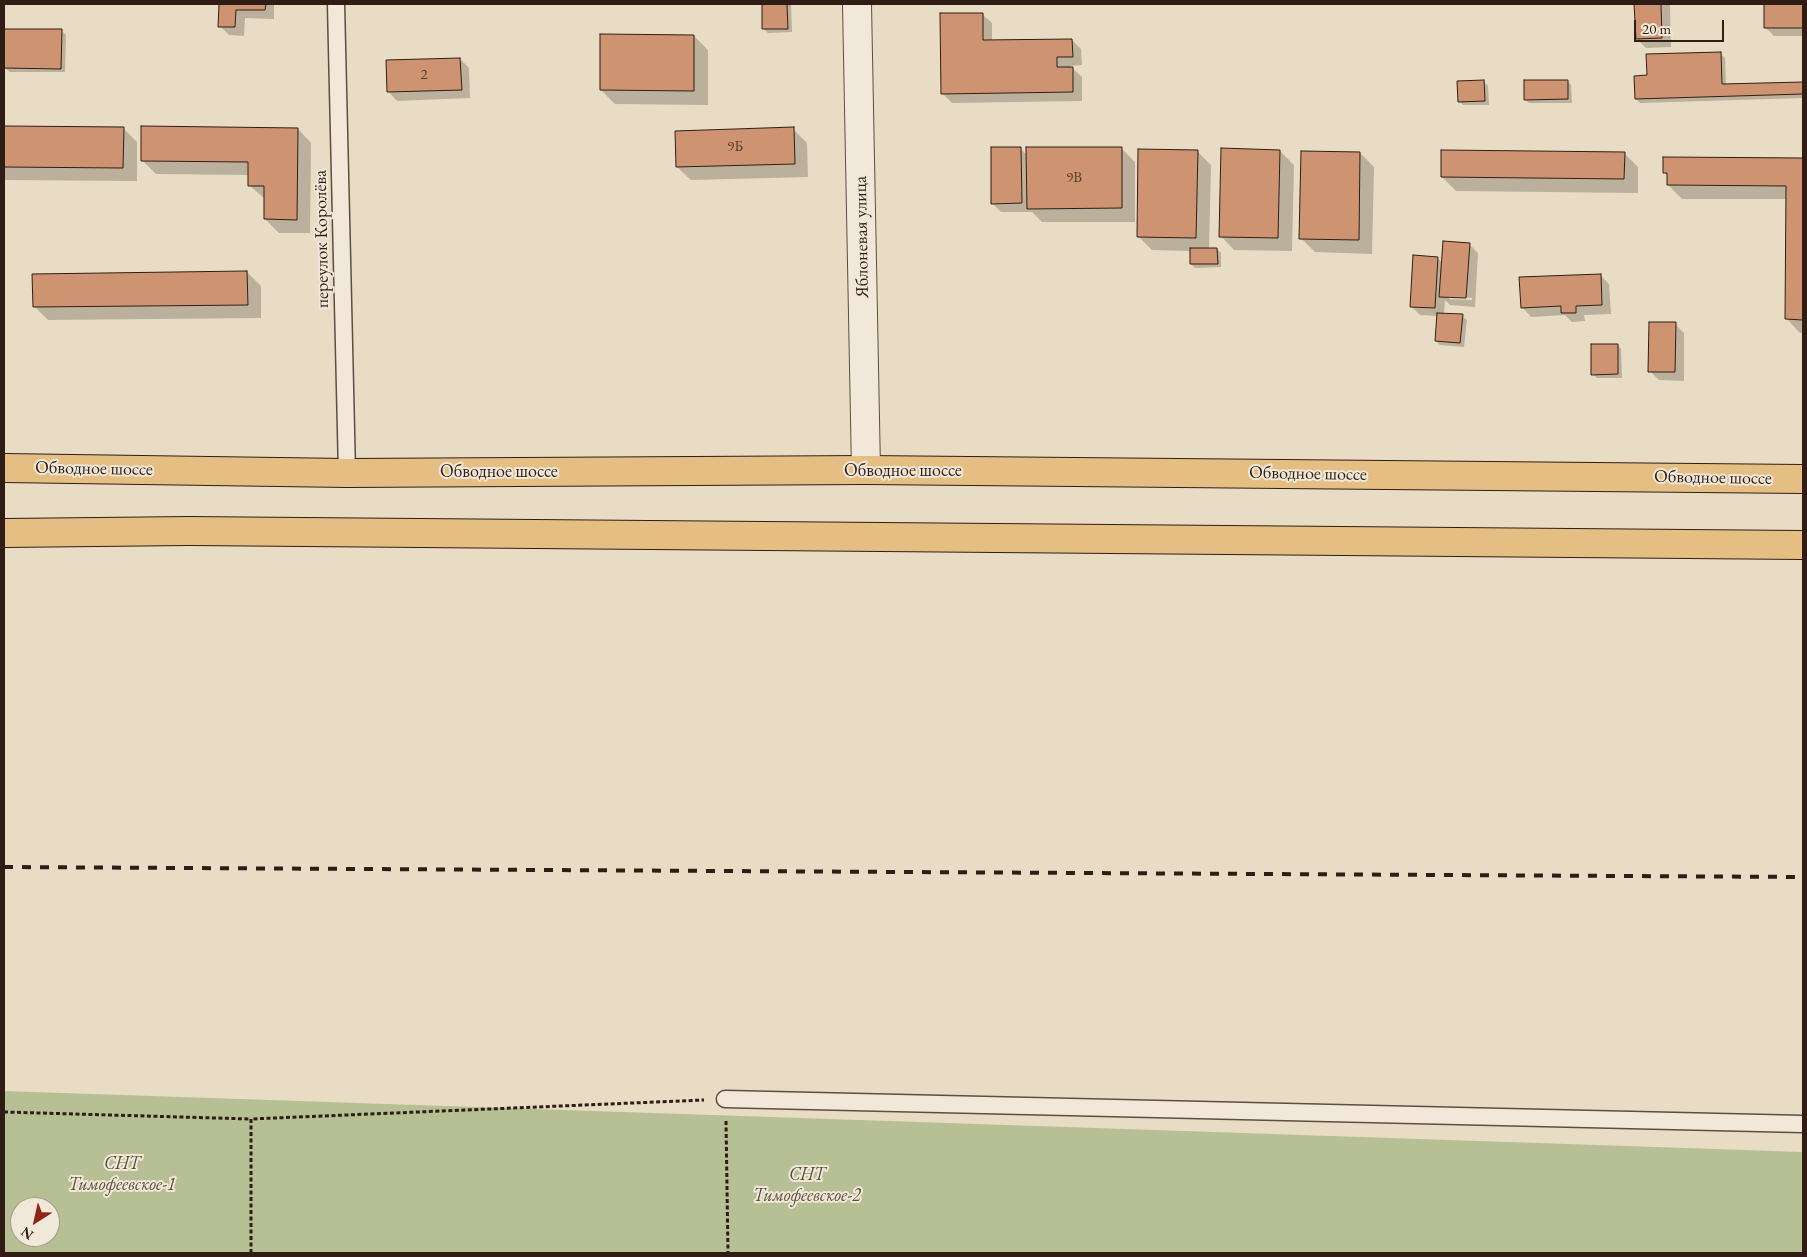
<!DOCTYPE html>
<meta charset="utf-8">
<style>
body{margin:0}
#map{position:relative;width:1807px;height:1257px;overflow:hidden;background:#e9dcc4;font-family:"EB Garamond",serif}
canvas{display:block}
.frame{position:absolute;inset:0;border:5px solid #2f1d15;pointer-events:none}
.north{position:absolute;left:10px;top:1197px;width:50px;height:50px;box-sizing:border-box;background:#f1e8d9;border:1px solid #a3978b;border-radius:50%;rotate:215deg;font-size:14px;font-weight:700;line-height:20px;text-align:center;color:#2f1d15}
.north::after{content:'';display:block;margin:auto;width:18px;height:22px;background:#8f2418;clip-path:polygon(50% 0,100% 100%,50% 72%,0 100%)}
.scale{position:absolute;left:1634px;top:20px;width:90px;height:22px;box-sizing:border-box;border:2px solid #2f1d15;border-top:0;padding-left:6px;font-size:15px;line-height:18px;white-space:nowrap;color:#2f1d15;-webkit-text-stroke:4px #f1e8d9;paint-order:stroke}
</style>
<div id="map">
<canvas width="1807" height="1257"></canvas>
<div class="frame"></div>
<div class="north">N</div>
<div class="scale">20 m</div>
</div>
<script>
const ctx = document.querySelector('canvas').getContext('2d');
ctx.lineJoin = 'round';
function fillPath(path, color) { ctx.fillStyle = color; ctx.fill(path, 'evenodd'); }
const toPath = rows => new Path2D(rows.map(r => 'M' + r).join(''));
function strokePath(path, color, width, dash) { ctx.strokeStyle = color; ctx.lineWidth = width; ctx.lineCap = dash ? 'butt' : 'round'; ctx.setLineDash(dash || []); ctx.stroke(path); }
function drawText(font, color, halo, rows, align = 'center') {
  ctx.font = font + ' "EB Garamond",serif'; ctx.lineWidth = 4; ctx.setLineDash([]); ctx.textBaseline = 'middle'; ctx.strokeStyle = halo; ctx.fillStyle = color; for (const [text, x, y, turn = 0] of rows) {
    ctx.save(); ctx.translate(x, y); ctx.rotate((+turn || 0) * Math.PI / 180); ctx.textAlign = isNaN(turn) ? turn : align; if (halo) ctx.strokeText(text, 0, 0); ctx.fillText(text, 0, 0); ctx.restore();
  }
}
const green = toPath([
 [4,1091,1803,1152,1803,1253,4,1253],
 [20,1207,50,1207,50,1237,20,1237]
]);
const shadow = toPath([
 [220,4,274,4,274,19,245,18,244,36,229,35,220,26],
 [763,4,791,4,792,32,768,33,763,28],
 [1636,4,1670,4,1671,47,1646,48,1637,39],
 [1765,4,1803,4,1803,36,1774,36,1765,27],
 [982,14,992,23,992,41,1072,40,1081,49,1082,65,1070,66,1082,77,1082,101,952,103,943,94],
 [61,30,66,35,65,72,10,72,5,68],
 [694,36,708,50,708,105,615,104,601,90],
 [1721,54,1725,58,1726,85,1803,84,1803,98,1640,103,1636,99,1648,77],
 [460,59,469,68,470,98,397,101,388,91],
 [1567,81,1571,85,1572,103,1529,103,1525,99],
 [1484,82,1488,86,1489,105,1463,105,1459,101],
 [4,127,123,128,137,142,137,181,4,180],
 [298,129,311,143,310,233,279,233,265,219,265,199,249,185,249,175,156,174,142,160],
 [793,129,807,143,808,177,691,180,677,167],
 [1121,148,1135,162,1135,222,1042,222,1032,212,1001,212,992,203,1021,149,1028,156],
 [1197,151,1211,165,1209,249,1217,249,1221,253,1221,267,1195,268,1191,264,1191,251,1152,250,1138,236],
 [1280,151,1294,165,1292,251,1234,250,1221,236],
 [1360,153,1374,167,1372,254,1315,252,1301,238],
 [1624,153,1638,167,1638,193,1456,191,1442,177],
 [1664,158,1803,159,1803,333,1800,333,1787,319,1787,199,1682,199,1668,185],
 [1469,244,1478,253,1475,307,1450,305,1445,300,1444,314,1462,316,1467,320,1464,347,1440,345,1436,341,1438,316,1420,315,1411,306,1437,258,1443,263],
 [1449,296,1472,298,1472,300,1449,299],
 [247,272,261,286,261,318,48,320,34,306],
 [1600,275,1609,284,1611,314,1584,315,1585,321,1572,322,1565,315,1531,317,1522,307],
 [1675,324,1684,333,1684,381,1659,380,1650,371],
 [1617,345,1621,349,1622,378,1597,378,1593,374]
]);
const building = toPath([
 [219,4,266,4,265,10,236,10,235,27,218,27,219,4],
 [762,4,787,4,788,29,762,29,762,4],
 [1634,4,1661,4,1662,38,1636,39,1634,4],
 [1764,4,1803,4,1803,28,1764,28,1764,4],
 [940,13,983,13,983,40,1072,39,1073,57,1057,57,1057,67,1073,67,1073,92,941,94,940,13],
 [4,29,62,29,61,69,4,68,4,29],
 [600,34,694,35,694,91,600,90,600,34],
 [1721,52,1722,84,1803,82,1803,94,1635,99,1634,76,1647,75,1646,54,1721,52],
 [460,58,462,90,387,92,386,60,460,58],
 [1484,80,1485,101,1458,102,1457,81,1484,80],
 [1524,80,1568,80,1568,99,1524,100,1524,80],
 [4,126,124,127,123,168,4,167,4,126],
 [141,126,298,128,297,220,264,219,264,186,248,186,248,162,141,161,141,126],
 [794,127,795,164,676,167,675,131,794,127],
 [991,147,1021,147,1022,203,991,204,991,147],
 [1026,147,1122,147,1122,208,1027,209,1026,147],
 [1221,148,1280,150,1278,238,1219,237,1221,148],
 [1138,149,1198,150,1196,238,1137,237,1138,149],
 [1441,150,1625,152,1624,179,1441,177,1441,150],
 [1301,151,1360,152,1359,240,1299,239,1301,151],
 [1663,157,1803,158,1803,320,1785,319,1786,186,1667,185,1667,173,1663,173,1663,157],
 [1443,241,1470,243,1466,298,1439,297,1443,241],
 [1190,248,1217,248,1218,264,1190,264,1190,248],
 [1413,255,1438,257,1435,308,1410,307,1413,255],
 [247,271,248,305,33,307,32,274,247,271],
 [1601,274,1602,305,1576,306,1576,313,1561,313,1561,306,1521,308,1519,277,1601,274],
 [1437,313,1463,314,1460,343,1435,341,1437,313],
 [1649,322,1676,322,1675,372,1648,372,1649,322],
 [1591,344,1618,344,1618,374,1591,375,1591,344]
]);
const path = toPath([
 [4,1112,251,1119],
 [726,1121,728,1253],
 [251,1253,251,1119,704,1100]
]);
const service = toPath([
 [336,4,347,473],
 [725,1099,1803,1124]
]);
const tertiary = toPath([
 [857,4,866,470]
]);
const primary = toPath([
 [4,468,347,473,866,470,1803,479],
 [4,533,189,531,1803,545]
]);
const rail = toPath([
 [4,867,1803,877]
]);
const numberNames = [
 ["2",424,75],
 ["9Б",735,147],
 ["9В",1074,178]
];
const streetNames = [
 ["Яблоневая улица",862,237,-91],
 ["переулок Королёва",322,239,-91],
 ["Обводное шоссе",94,469,1],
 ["Обводное шоссе",903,471],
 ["Обводное шоссе",499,472],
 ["Обводное шоссе",1308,474,1],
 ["Обводное шоссе",1713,478,1]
];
const parkNames = [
 ["СНТ",122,1164],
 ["Тимофеевское-1",122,1185],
 ["СНТ",807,1175],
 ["Тимофеевское-2",807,1196]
];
fillPath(green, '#b7c094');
fillPath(shadow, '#0003');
fillPath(building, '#ce9472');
strokePath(building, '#2f1d15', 1);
strokePath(service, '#5e4d41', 19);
strokePath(tertiary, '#5e4d41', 30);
strokePath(primary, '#2f1d15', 30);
strokePath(path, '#2f1d15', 3, [4, 2.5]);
strokePath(service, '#f1e8d9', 16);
strokePath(tertiary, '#f1e8d9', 28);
strokePath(primary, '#e4be82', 28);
strokePath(rail, '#2f1d15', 4, [9, 9]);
drawText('15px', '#573b2c', null, numberNames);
drawText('18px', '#2f1d15', '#f1e8d9', streetNames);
drawText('italic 18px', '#584e3b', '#f1e8d9', parkNames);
</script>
